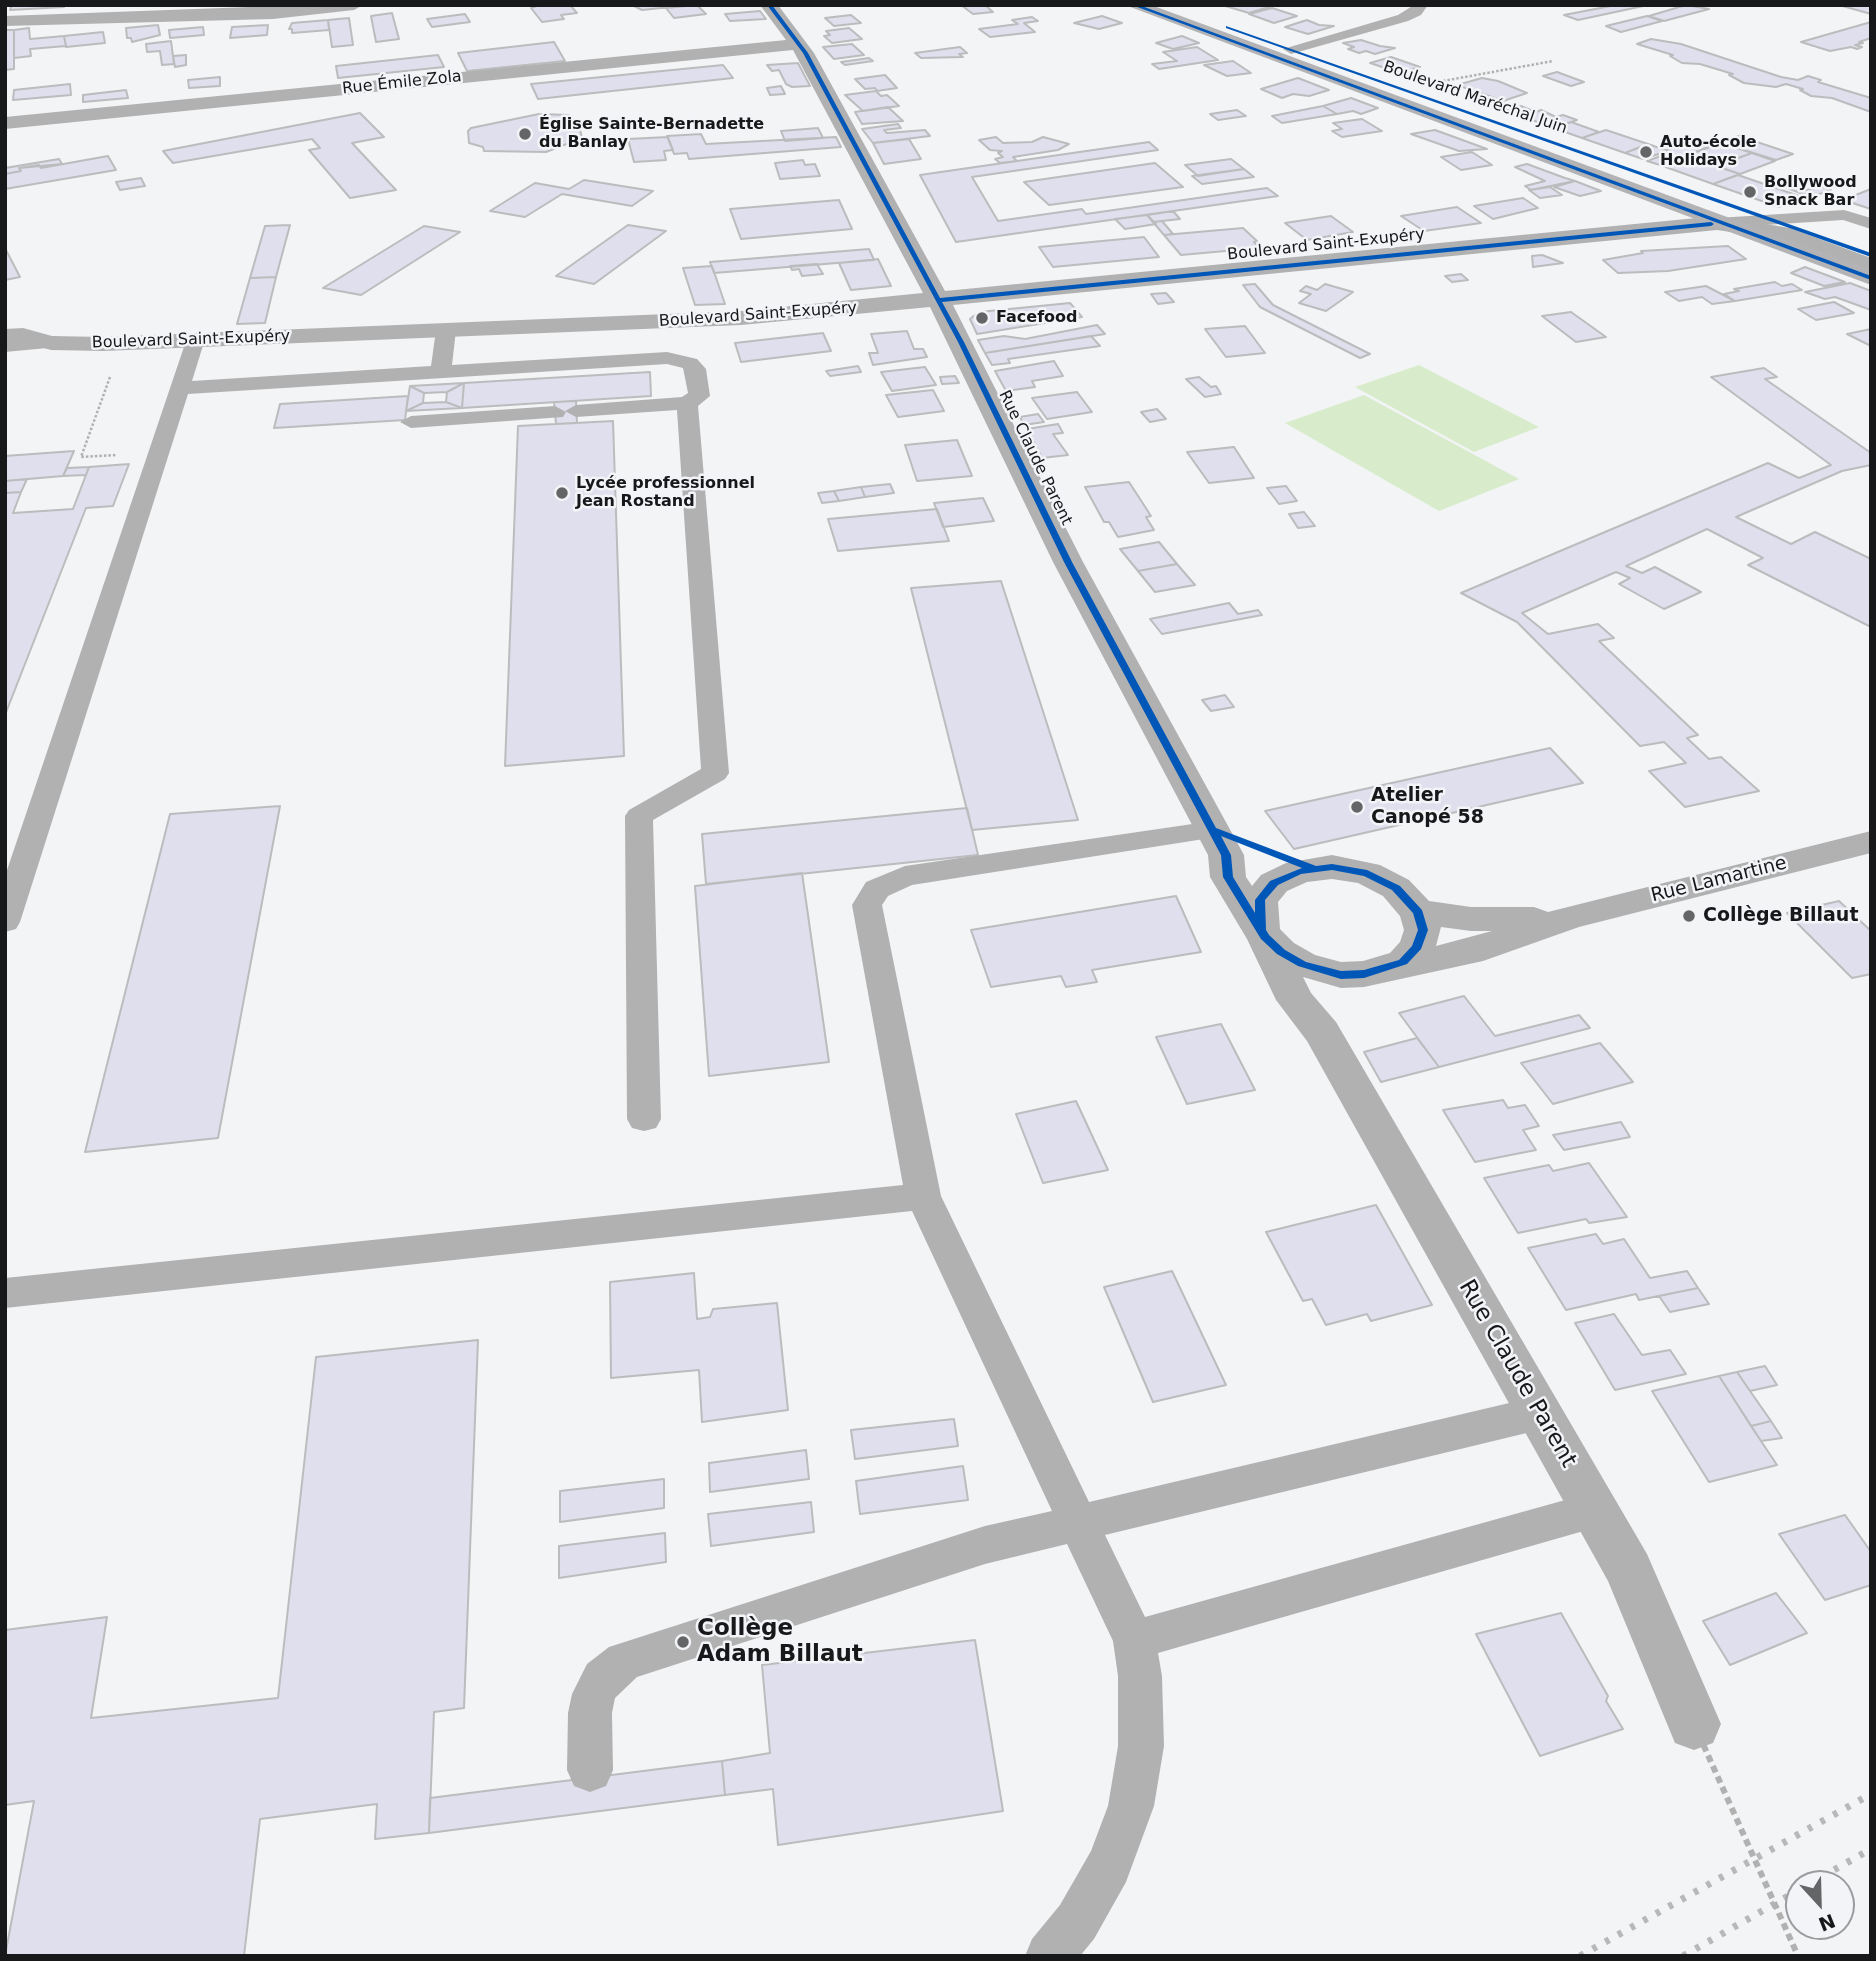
<!DOCTYPE html>
<meta charset="utf-8">
<style>
body{margin:0}
#map{position:relative;width:1876px;height:1961px;overflow:hidden;background:#f3f4f6;font-family:"DejaVu Sans",sans-serif}
canvas{display:block}
.frame{position:absolute;inset:0;border:7px solid #171819;pointer-events:none}
.north{position:absolute;left:1785px;top:1870px;width:70px;height:70px;box-sizing:border-box;background:#f2f4f7;border:2px solid #9a9c9e;border-radius:50%;rotate:158deg;font-size:19px;font-weight:700;line-height:28px;text-align:center;color:#171819}
.north::after{content:'';display:block;margin:auto;width:24px;height:32px;background:#646566;clip-path:polygon(50% 0,100% 100%,50% 72%,0 100%)}
</style>
<div id="map">
<canvas width="1876" height="1961"></canvas>
<div class="frame"></div>
<div class="north">N</div>
</div>
<script>
const ctx = document.querySelector('canvas').getContext('2d');
ctx.lineJoin = 'round';
function fillPath(path, color) { ctx.fillStyle = color; ctx.fill(path, 'evenodd'); }
const toPath = rows => new Path2D(rows.map(r => 'M' + r).join(''));
function strokePath(path, color, width, dash) { ctx.strokeStyle = color; ctx.lineWidth = width; ctx.lineCap = dash ? 'butt' : 'round'; ctx.setLineDash(dash || []); ctx.stroke(path); }
function drawText(font, color, halo, rows, align = 'center') {
  ctx.font = font + ' "DejaVu Sans",sans-serif'; ctx.lineWidth = 5; ctx.setLineDash([]); ctx.textBaseline = 'middle'; ctx.strokeStyle = halo; ctx.fillStyle = color; for (const [text, x, y, turn = 0] of rows) {
    ctx.save(); ctx.translate(x, y); ctx.rotate((+turn || 0) * Math.PI / 180); ctx.textAlign = isNaN(turn) ? turn : align; if (halo) ctx.strokeText(text, 0, 0); ctx.fillText(text, 0, 0); ctx.restore();
  }
}
const green = toPath([
 [1419,365,1539,427,1474,452,1355,387],
 [1364,395,1519,479,1439,511,1285,423]
]);
const building = toPath([
 [12,5,64,5,64,7,10,10,12,5],
 [540,5,570,5,577,13,561,15,564,19,542,22,531,8,540,5],
 [632,5,690,5,642,10,632,5],
 [697,5,706,14,674,18,666,8,697,5],
 [961,5,985,5,993,12,973,14,961,5],
 [1222,5,1262,5,1269,7,1249,13,1222,5],
 [1616,5,1648,5,1578,20,1564,15,1616,5],
 [1686,5,1709,9,1664,21,1649,16,1686,5],
 [1839,5,1871,5,1871,14,1839,5],
 [1272,8,1297,16,1274,23,1249,14,1272,8],
 [760,11,766,19,730,21,725,14,760,11],
 [392,13,399,39,376,42,371,16,392,13],
 [465,14,470,22,432,27,427,19,465,14],
 [851,15,861,23,834,26,825,18,851,15],
 [1102,16,1122,23,1099,29,1074,23,1102,16],
 [1647,16,1662,21,1621,32,1606,26,1647,16],
 [1032,17,1038,21,1024,23,1035,32,990,37,979,29,1018,24,1012,20,1032,17],
 [349,18,353,45,332,47,328,20,349,18],
 [328,20,329,30,292,33,292,29,289,29,292,23,328,20],
 [1307,20,1319,25,1334,26,1308,34,1285,27,1307,20],
 [1871,22,1871,38,1859,42,1863,43,1855,45,1862,47,1857,49,1851,47,1830,51,1801,42,1871,22],
 [158,25,160,35,132,42,131,38,127,38,126,28,158,25],
 [268,25,267,35,230,38,232,27,268,25],
 [203,27,204,35,170,38,169,30,203,27],
 [29,28,30,39,64,36,66,46,30,49,31,56,14,58,14,30,29,28],
 [849,28,862,39,832,43,824,36,830,35,826,31,849,28],
 [5,30,14,30,14,69,5,70,5,30],
 [103,32,105,43,66,47,64,36,103,32],
 [1182,36,1199,43,1173,49,1156,43,1182,36],
 [1651,39,1681,44,1781,77,1798,80,1808,76,1821,80,1818,82,1871,98,1871,112,1832,98,1811,96,1800,90,1803,89,1786,84,1776,87,1744,83,1729,75,1733,74,1700,64,1682,63,1670,56,1673,55,1637,44,1651,39],
 [1361,40,1380,46,1395,48,1375,54,1366,51,1359,53,1348,49,1354,47,1343,43,1361,40],
 [171,41,174,64,162,65,160,51,147,52,146,44,171,41],
 [554,42,565,61,467,71,458,53,554,42],
 [852,44,864,55,834,59,823,47,852,44],
 [960,47,967,53,959,54,963,57,921,58,915,53,960,47],
 [1197,47,1218,60,1159,69,1152,64,1177,61,1163,52,1197,47],
 [186,55,186,65,175,67,173,56,186,55],
 [438,55,444,67,338,78,336,66,438,55],
 [1391,57,1420,67,1400,73,1370,63,1391,57],
 [869,58,873,61,845,65,841,62,869,58],
 [1233,61,1251,73,1227,76,1204,65,1233,61],
 [798,63,810,86,792,87,786,84,779,70,772,71,767,65,798,63],
 [723,65,733,78,538,99,531,84,723,65],
 [1557,72,1584,82,1571,86,1543,76,1557,72],
 [885,75,897,88,877,91,875,88,865,89,855,79,885,75],
 [220,77,220,86,189,88,188,80,220,77],
 [1298,78,1329,90,1309,96,1293,94,1282,98,1261,89,1298,78],
 [1482,78,1498,81,1527,93,1503,101,1457,85,1482,78],
 [70,84,71,95,13,100,14,90,70,84],
 [781,86,785,94,770,95,767,88,781,86],
 [126,90,128,98,83,102,83,95,126,90],
 [876,91,881,96,887,95,899,106,863,111,845,95,876,91],
 [1351,98,1378,108,1361,114,1353,111,1337,114,1323,106,1351,98],
 [1323,106,1337,114,1282,123,1272,116,1323,106],
 [1521,106,1533,111,1519,115,1506,111,1521,106],
 [888,107,903,121,862,124,855,112,888,107],
 [1237,110,1246,116,1218,120,1210,114,1237,110],
 [1541,110,1556,117,1563,115,1577,120,1554,128,1524,117,1541,110],
 [360,113,384,137,352,143,396,190,350,198,309,150,320,148,312,139,173,163,163,151,360,113],
 [539,114,569,115,569,119,578,120,582,138,546,152,484,151,483,147,469,143,468,131,471,128,539,114],
 [1362,119,1382,131,1342,137,1332,131,1342,129,1333,123,1362,119],
 [1571,122,1599,132,1582,138,1554,128,1571,122],
 [898,124,901,128,884,130,887,133,925,130,930,136,873,143,862,129,898,124],
 [818,128,823,138,785,141,781,131,818,128],
 [1435,130,1457,138,1487,149,1459,151,1411,134,1435,130],
 [1606,130,1648,144,1625,153,1582,138,1606,130],
 [701,134,706,144,836,137,841,147,689,159,687,153,674,154,667,136,701,134],
 [1739,136,1793,154,1776,160,1721,143,1739,136],
 [668,137,673,150,664,151,666,160,634,162,628,139,668,137],
 [996,137,1003,143,1032,142,1043,137,1069,144,1058,150,1013,157,1017,161,1000,163,995,159,1003,157,998,153,1002,151,990,150,979,140,996,137],
 [909,139,921,159,884,164,873,143,909,139],
 [1694,140,1711,146,1660,165,1647,161,1672,152,1666,150,1694,140],
 [1149,142,1158,150,972,177,998,221,1082,209,1086,214,1267,188,1278,196,956,242,920,175,1149,142],
 [1721,143,1752,153,1716,166,1740,174,1713,184,1660,165,1721,143],
 [1648,144,1668,151,1643,159,1625,153,1648,144],
 [1472,152,1492,165,1461,170,1441,157,1472,152],
 [1752,153,1775,161,1740,174,1716,166,1752,153],
 [108,156,116,170,5,189,5,174,21,171,19,168,39,165,41,168,108,156],
 [59,159,62,164,19,168,21,171,5,174,5,168,59,159],
 [1231,159,1244,169,1198,176,1185,165,1231,159],
 [803,160,805,165,815,164,820,176,780,179,775,163,803,160],
 [1155,163,1183,187,1049,205,1024,182,1155,163],
 [1527,164,1565,178,1575,181,1531,190,1525,186,1545,181,1515,167,1527,164],
 [1244,169,1254,177,1202,184,1192,176,1244,169],
 [1738,175,1805,198,1779,207,1713,184,1738,175],
 [141,178,145,186,120,190,116,182,141,178],
 [584,180,653,191,632,206,562,194,525,217,490,211,535,183,569,189,584,180],
 [1575,181,1601,191,1580,196,1554,187,1575,181],
 [1794,186,1806,190,1823,187,1831,190,1811,197,1787,188,1794,186],
 [1550,187,1562,195,1540,198,1529,190,1550,187],
 [1871,189,1871,209,1843,200,1871,189],
 [1523,198,1538,208,1493,219,1474,206,1523,198],
 [839,200,852,229,741,239,730,209,839,200],
 [1457,207,1481,223,1424,231,1401,216,1457,207],
 [1173,211,1180,219,1153,222,1147,215,1173,211],
 [1147,215,1156,224,1125,229,1115,219,1147,215],
 [1331,216,1353,232,1307,240,1285,223,1331,216],
 [1162,221,1173,234,1164,235,1153,222,1162,221],
 [290,225,276,277,250,278,265,226,290,225],
 [628,225,666,231,594,284,556,276,628,225],
 [424,226,460,232,361,295,323,288,424,226],
 [1243,228,1257,241,1254,242,1259,248,1181,255,1164,235,1243,228],
 [1144,237,1159,257,1053,267,1039,247,1144,237],
 [1728,246,1746,259,1668,271,1618,273,1603,260,1643,253,1641,251,1728,246],
 [5,248,20,277,5,280,5,248],
 [869,249,874,260,714,273,710,262,869,249],
 [1542,255,1563,263,1533,267,1532,256,1542,255],
 [878,259,891,286,851,290,839,263,878,259],
 [817,264,823,274,802,276,799,269,792,270,790,266,817,264],
 [712,266,725,304,695,305,683,268,712,266],
 [1805,267,1845,282,1824,286,1791,273,1805,267],
 [1461,274,1468,280,1452,282,1445,276,1461,274],
 [276,277,265,323,237,324,250,278,276,277],
 [1775,282,1782,286,1792,284,1802,290,1735,301,1724,294,1739,291,1734,289,1775,282],
 [1850,283,1871,291,1871,310,1835,297,1825,299,1805,292,1850,283],
 [1255,284,1273,305,1370,354,1360,358,1260,307,1243,285,1255,284],
 [1325,284,1353,292,1326,311,1299,303,1311,294,1300,291,1306,286,1317,290,1325,284],
 [1706,286,1735,301,1712,304,1702,297,1679,301,1665,292,1706,286],
 [1166,293,1174,302,1158,304,1151,294,1166,293],
 [1834,302,1854,313,1816,320,1798,309,1834,302],
 [1070,303,1082,317,977,334,970,319,979,312,1070,303],
 [1571,312,1606,337,1576,342,1542,316,1571,312],
 [1097,325,1105,334,985,353,978,340,1004,336,1025,339,1097,325],
 [1245,326,1265,353,1226,357,1205,329,1245,326],
 [1871,329,1871,346,1847,334,1871,329],
 [907,331,914,349,923,349,927,357,873,365,869,353,878,353,871,334,907,331],
 [823,333,831,351,741,362,735,343,823,333],
 [1091,336,1100,346,1008,359,1010,363,992,365,985,353,1091,336],
 [1054,361,1063,376,1032,381,1035,387,1006,391,995,371,1054,361],
 [858,366,861,372,830,376,826,371,858,366],
 [925,367,936,385,892,391,881,372,925,367],
 [1764,368,1777,377,1765,379,1871,453,1871,465,1842,471,1736,517,1791,544,1815,532,1871,559,1871,627,1748,565,1763,558,1707,529,1626,566,1642,573,1655,567,1701,592,1664,609,1619,584,1630,578,1616,572,1522,613,1548,634,1598,624,1614,638,1599,641,1698,735,1687,738,1709,759,1721,757,1759,791,1685,807,1649,771,1686,763,1664,742,1640,746,1517,622,1461,593,1768,463,1799,478,1831,465,1711,377,1764,368],
 [650,372,651,396,462,408,464,383,650,372],
 [955,376,959,383,942,384,940,377,955,376],
 [1199,377,1211,387,1216,386,1221,394,1205,397,1186,379,1199,377],
 [464,383,447,392,424,393,410,386,464,383],
 [464,383,462,408,446,402,447,392,464,383],
 [410,386,424,393,423,403,406,411,410,386],
 [933,390,944,411,898,417,886,395,933,390],
 [1077,392,1092,412,1047,419,1032,398,1077,392],
 [408,396,405,420,274,428,280,404,408,396],
 [576,401,577,423,556,424,554,402,576,401],
 [446,402,462,408,406,411,423,403,446,402],
 [1157,409,1166,419,1150,422,1141,412,1157,409],
 [1038,414,1044,422,1024,425,1020,417,1038,414],
 [613,421,624,756,505,766,518,426,613,421],
 [1058,424,1063,433,1053,434,1068,455,1042,458,1027,429,1058,424],
 [957,440,972,476,917,481,905,445,957,440],
 [1234,447,1254,478,1209,483,1187,452,1234,447],
 [74,451,63,476,5,481,5,456,74,451],
 [129,464,113,506,86,508,5,715,5,493,21,492,13,513,73,509,89,467,129,464],
 [89,467,86,475,63,476,67,468,89,467],
 [27,479,21,492,5,493,5,481,27,479],
 [1129,482,1151,516,1146,517,1154,530,1118,537,1109,522,1104,522,1085,487,1129,482],
 [890,484,894,493,865,497,861,487,890,484],
 [1286,486,1297,501,1279,504,1267,488,1286,486],
 [861,487,865,497,839,501,834,491,861,487],
 [834,491,839,501,822,503,818,493,834,491],
 [983,498,994,521,943,527,934,503,983,498],
 [937,509,949,541,838,551,828,519,937,509],
 [1304,512,1315,526,1298,528,1289,514,1304,512],
 [1159,542,1177,564,1138,571,1120,549,1159,542],
 [1177,564,1195,585,1155,592,1138,571,1177,564],
 [1001,581,1078,820,972,830,911,588,1001,581],
 [1229,603,1238,614,1258,610,1262,615,1162,634,1150,619,1229,603],
 [1225,695,1234,707,1211,711,1202,700,1225,695],
 [1550,748,1583,783,1294,849,1265,811,1550,748],
 [280,806,218,1138,85,1152,170,814,280,806],
 [967,808,978,855,706,884,702,834,967,808],
 [802,873,829,1062,709,1076,695,886,802,873],
 [1176,896,1201,952,1092,970,1097,982,1066,987,1061,976,991,987,971,930,1176,896],
 [1839,901,1871,931,1871,974,1852,978,1787,913,1839,901],
 [1464,996,1495,1036,1579,1015,1590,1028,1439,1067,1399,1013,1464,996],
 [1221,1024,1255,1090,1187,1104,1156,1037,1221,1024],
 [1417,1038,1439,1067,1381,1082,1364,1052,1417,1038],
 [1600,1043,1633,1082,1553,1104,1521,1063,1600,1043],
 [1503,1100,1508,1108,1525,1105,1539,1126,1523,1130,1536,1150,1475,1162,1443,1110,1503,1100],
 [1076,1101,1108,1170,1043,1183,1016,1114,1076,1101],
 [1621,1122,1630,1137,1564,1150,1553,1135,1621,1122],
 [1589,1163,1627,1217,1589,1223,1586,1219,1518,1233,1484,1178,1549,1165,1553,1171,1589,1163],
 [1376,1205,1432,1305,1371,1321,1367,1314,1326,1325,1312,1299,1303,1301,1266,1232,1376,1205],
 [1596,1234,1603,1244,1624,1239,1650,1278,1687,1271,1698,1288,1639,1300,1636,1294,1566,1310,1528,1248,1596,1234],
 [1172,1271,1226,1385,1153,1402,1104,1287,1172,1271],
 [694,1273,697,1319,710,1317,713,1309,777,1303,788,1410,702,1422,699,1370,611,1378,610,1282,694,1273],
 [1698,1288,1709,1304,1670,1312,1659,1296,1698,1288],
 [1614,1314,1642,1355,1670,1350,1686,1374,1615,1390,1575,1323,1614,1314],
 [478,1340,464,1708,434,1712,429,1833,375,1839,377,1804,260,1819,244,1956,5,1956,34,1801,5,1805,5,1630,107,1617,91,1718,278,1698,316,1357,478,1340],
 [1765,1366,1777,1385,1750,1391,1737,1372,1765,1366],
 [1737,1372,1750,1391,1771,1421,1751,1426,1719,1376,1737,1372],
 [1719,1376,1761,1441,1777,1465,1709,1482,1652,1391,1719,1376],
 [954,1419,958,1446,855,1459,851,1430,954,1419],
 [1771,1421,1782,1438,1761,1441,1751,1426,1771,1421],
 [806,1450,809,1479,710,1492,709,1463,806,1450],
 [963,1466,968,1500,860,1514,856,1481,963,1466],
 [664,1479,664,1508,560,1522,560,1491,664,1479],
 [811,1502,814,1532,711,1546,708,1514,811,1502],
 [1845,1515,1871,1552,1871,1585,1825,1600,1779,1534,1845,1515],
 [665,1533,666,1562,559,1578,559,1546,665,1533],
 [1776,1593,1807,1633,1730,1665,1703,1621,1776,1593],
 [1561,1613,1608,1696,1606,1701,1623,1729,1540,1756,1476,1634,1561,1613],
 [975,1640,1003,1811,778,1845,773,1789,725,1795,722,1761,770,1753,762,1665,975,1640],
 [722,1761,725,1795,429,1833,430,1798,722,1761]
]);
const path = toPath([
 [1443,81,1553,61],
 [110,377,81,457,117,455]
]);
const service = toPath([
 [1414,5,1428,5,1421,15,1408,21,1291,54,1283,49,1398,15,1414,5],
 [1844,210,1871,218,1871,229,1843,220,1717,228,1708,223,1717,218,1844,210],
 [446,324,456,330,452,365,667,352,697,359,706,369,710,396,698,406,729,773,725,779,653,820,661,1119,656,1128,644,1131,632,1128,627,1119,625,816,629,810,701,769,677,410,576,417,565,411,576,405,682,397,688,393,683,368,667,364,188,394,20,922,16,929,5,932,5,876,188,335,202,335,205,339,192,381,431,366,436,330,446,324],
 [51,337,58,339,61,343,58,347,5,352,5,340,51,337],
 [555,406,566,412,563,417,411,428,400,422,411,416,555,406],
 [1213,821,1223,824,1227,830,1223,836,912,885,888,896,882,905,941,1196,1089,1502,1539,1396,1553,1401,1559,1413,1553,1425,1539,1430,1105,1535,1145,1617,1594,1492,1608,1497,1614,1510,1608,1523,1594,1528,1158,1653,1162,1676,1164,1746,1154,1806,1126,1882,1094,1939,1080,1956,1025,1956,1032,1939,1060,1905,1091,1851,1108,1806,1118,1746,1118,1676,1113,1641,1067,1544,985,1564,637,1677,615,1698,612,1713,613,1770,606,1786,590,1792,574,1786,567,1770,568,1713,572,1694,587,1664,609,1647,985,1526,1052,1511,912,1211,5,1308,5,1278,903,1185,852,905,866,882,905,866,1213,821]
]);
const minor = toPath([
 [304,5,363,5,354,10,273,19,5,26,5,16,304,5],
 [760,5,778,5,814,53,945,291,1717,216,1790,228,1871,258,1871,273,1777,239,1717,230,953,305,1083,562,1244,855,1246,877,1252,886,1261,875,1286,863,1332,855,1380,865,1409,880,1429,901,1471,907,1534,907,1548,912,1871,831,1871,853,1579,927,1483,961,1364,987,1341,988,1303,977,1311,993,1336,1022,1647,1554,1721,1724,1713,1743,1694,1750,1675,1743,1608,1581,1307,1041,1276,1000,1247,939,1210,877,1208,855,1053,562,930,307,741,325,103,351,51,350,22,342,5,343,5,329,23,328,52,336,103,337,741,311,923,293,793,50,5,129,5,117,786,40,760,5],
 [1332,879,1358,883,1383,896,1400,916,1404,930,1400,942,1390,953,1363,961,1341,962,1315,955,1294,943,1280,929,1278,902,1287,891,1307,882,1332,879],
 [1441,927,1471,931,1492,931,1436,946,1441,927]
]);
const primary = toPath([
 [1125,5,1151,5,1871,270,1871,285,1125,5]
]);
const rail = toPath([
 [1809,1884,1871,1849],
 [1580,1956,1871,1794],
 [1683,1956,1799,1890]
]);
const pathBridge = toPath([
 [1694,1724,1798,1956]
]);
const cycleway = toPath([
 [767,5,772,5,808,53,940,298,1711,222,1714,224,1711,226,942,302,964,342,1072,562,1216,828,1316,866,1332,864,1367,870,1400,886,1422,910,1428,930,1421,949,1407,964,1364,978,1341,979,1298,966,1277,954,1261,939,1223,877,1221,855,1064,562,958,342,803,53,767,5],
 [1221,836,1302,868,1270,881,1255,900,1255,913,1233,877,1231,855,1221,836],
 [1332,870,1364,876,1392,890,1413,913,1418,930,1412,946,1399,960,1364,970,1341,971,1306,962,1285,950,1269,935,1266,930,1265,900,1278,885,1301,874,1332,870],
 [1132,5,1139,5,1871,276,1871,280,1132,5],
 [1226,26,1871,253,1871,257,1226,28,1226,26]
]);
const markers = [
 [525,134,7,"#646566"],
 [1646,152,7,"#646566"],
 [1750,192,7,"#646566"],
 [982,318,7,"#646566"],
 [562,493,7,"#646566"],
 [1357,807,7,"#646566"],
 [1689,916,7,"#646566"],
 [683,1642,7,"#646566"]
];
const farStreetnames = [
 ["Rue Émile Zola",402,83,-6],
 ["Boulevard Maréchal Juin",1475,98,19],
 ["Boulevard Saint-Exupéry",1326,245,-6],
 ["Boulevard Saint-Exupéry",758,315,-4],
 ["Boulevard Saint-Exupéry",191,340,-2],
 ["Rue Claude Parent",1035,458,64]
];
const farPoinames = [
 ["Église Sainte-Bernadette",539,125],
 ["du Banlay",539,143],
 ["Auto-école",1660,143],
 ["Holidays",1660,161],
 ["Bollywood",1764,183],
 ["Snack Bar",1764,201],
 ["Facefood",996,318],
 ["Lycée professionnel",576,484],
 ["Jean Rostand",576,502]
];
const poiNames = [
 ["Atelier",1371,796],
 ["Canopé 58",1371,818],
 ["Collège Billaut",1703,916]
];
const streetNames = [
 ["Rue Lamartine",1719,880,-14]
];
const nearStreetnames = [
 ["Rue Claude Parent",1517,1374,60]
];
const nearPoinames = [
 ["Collège",697,1629],
 ["Adam Billaut",697,1655]
];
fillPath(green, '#d8eccb');
fillPath(building, '#e0dfed');
strokePath(building, '#bbbcbd', 2);
strokePath(path, '#b1b1b1', 2.5, [2.5, 2]);
fillPath(service, '#b2b1b2');
fillPath(minor, '#b2b1b2');
fillPath(primary, '#b3b3b5');
strokePath(rail, '#b8b8ba', 7, [4.5, 10]);
strokePath(pathBridge, '#b1b1b1', 6, [7, 4.5]);
fillPath(cycleway, '#0057b8');
for (const [x, y, r, color] of markers) { const dot = new Path2D(); dot.arc(x, y, r, 0, 2 * Math.PI); ctx.fillStyle = color; ctx.fill(dot); strokePath(dot, '#f2f4f7', 2.5); }
drawText('16px', '#171819', '#f2f4f7', farStreetnames);
drawText('bold 16px', '#171819', '#f2f4f7', farPoinames, 'left');
drawText('bold 19px', '#171819', '#f2f4f7', poiNames, 'left');
drawText('19px', '#171819', '#f2f4f7', streetNames);
drawText('23px', '#171819', '#f2f4f7', nearStreetnames);
drawText('bold 23px', '#171819', '#f2f4f7', nearPoinames, 'left');
</script>
